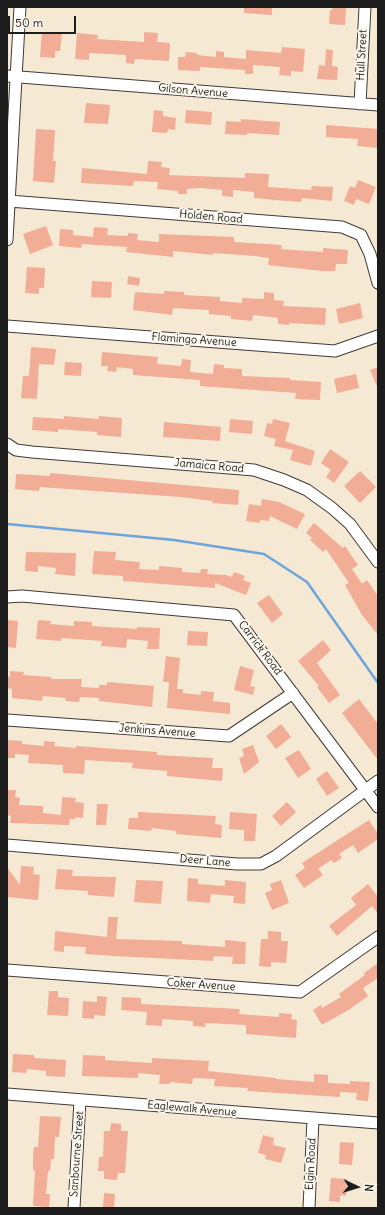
<!DOCTYPE html>
<style>
body{margin:0}
#map{position:relative;width:385px;height:1215px;overflow:hidden;background:#f6e9d4;font-family:Delius,sans-serif}
canvas{display:block}
.frame{position:absolute;inset:0;border:8px solid #1c1c1c;pointer-events:none}
.north{position:absolute;left:337px;top:1167px;width:40px;height:40px;-webkit-text-stroke:3px #fbf7ec;paint-order:stroke;rotate:94deg;font-size:11px;font-weight:700;line-height:16px;text-align:center;color:#1c1c1c}
.north::after{content:'';display:block;margin:auto;width:14px;height:18px;background:#1c1c1c;clip-path:polygon(50% 0,100% 100%,50% 72%,0 100%)}
.scale{position:absolute;left:8px;top:16px;width:68px;height:18px;box-sizing:border-box;border:2px solid #1c1c1c;border-top:0;padding-left:5px;font-size:12px;line-height:14px;white-space:nowrap;color:#1c1c1c;-webkit-text-stroke:3px #fbf7ec;paint-order:stroke}
</style>
<div id="map">
<canvas width="385" height="1215"></canvas>
<div class="frame"></div>
<div class="north">N</div>
<div class="scale">50 m</div>
</div>
<script>
const ctx = document.querySelector('canvas').getContext('2d');
ctx.lineJoin = 'round';
const toPath = rows => new Path2D(rows.map(r => 'M' + r).join(''));
function strokePath(path, color, width, dash) { ctx.strokeStyle = color; ctx.lineWidth = width; ctx.lineCap = dash ? 'butt' : 'round'; ctx.setLineDash(dash || []); ctx.stroke(path); }
function fillPath(path, color) { ctx.fillStyle = color; ctx.fill(path, 'evenodd'); }
function drawText(font, color, halo, rows, align = 'center') {
  ctx.font = font + ' Delius,sans-serif'; ctx.lineWidth = 4; ctx.setLineDash([]); ctx.textBaseline = 'middle'; ctx.strokeStyle = halo; ctx.fillStyle = color; for (const [text, x, y, turn = 0] of rows) {
    ctx.save(); ctx.translate(x, y); ctx.rotate((+turn || 0) * Math.PI / 180); ctx.textAlign = isNaN(turn) ? turn : align; if (halo) ctx.strokeText(text, 0, 0); ctx.fillText(text, 0, 0); ctx.restore();
  }
}
const stream = toPath([
 [7,524,174,540,264,554,307,582,378,683]
]);
const building = toPath([
 [244,7,272,7,272,15,244,13],
 [333,7,346,7,345,25,329,24,330,10,332,10],
 [42,32,62,33,60,51,55,51,55,58,40,57],
 [144,32,158,33,157,42,170,43,169,61,135,59,134,64,126,63,126,55,89,53,89,60,75,59,77,33,98,35,97,39,144,42],
 [282,47,305,49,303,72,291,71,291,76,279,75,280,67,253,65,253,74,245,74,245,70,200,67,200,71,178,70,178,57,185,57,186,52,197,53,197,55,216,57,216,51,224,52,224,57,246,59,246,50,281,53],
 [326,49,333,50,332,66,338,67,337,80,317,79,319,65,325,66],
 [86,103,110,105,108,124,84,123],
 [154,110,163,111,163,116,176,118,175,130,168,129,167,133,152,132],
 [186,110,212,112,211,125,185,123],
 [241,119,280,122,279,135,247,133,247,135,225,134,226,121,241,122],
 [326,125,378,129,378,148,357,146,358,139,326,137],
 [36,129,55,130,53,161,56,161,54,183,33,181],
 [148,161,162,162,161,167,170,168,169,175,245,178,245,173,269,174,268,187,311,190,312,186,333,187,332,201,302,198,301,202,275,200,254,198,254,192,233,190,233,197,222,196,222,190,201,188,187,189,187,194,178,194,178,191,157,189,158,182,134,181,133,186,81,183,82,168,147,174],
 [358,180,376,187,369,204,356,199,354,205,344,201,350,186,355,188],
 [46,226,53,245,30,254,23,234],
 [94,227,108,228,107,235,128,236,128,233,138,234,137,240,159,242,159,234,234,237,234,242,282,245,281,249,323,252,323,248,348,250,347,264,336,264,335,271,322,271,268,265,269,258,255,256,213,253,213,255,173,251,173,257,126,252,127,247,82,244,81,248,59,246,60,229,73,230,73,235,93,237],
 [27,267,45,268,44,288,39,288,39,294,25,293],
 [128,276,140,278,139,286,127,284],
 [92,281,112,282,111,298,91,297],
 [164,291,184,292,184,295,220,297,220,301,242,303,242,298,264,299,264,292,274,293,274,300,284,301,283,306,326,308,325,325,289,323,289,325,278,324,278,318,253,315,252,321,231,319,231,316,209,314,209,310,173,308,172,315,133,310,135,292,164,294],
 [360,303,363,318,339,324,336,309],
 [31,347,56,349,54,365,39,364,37,399,21,398,23,376,29,376],
 [102,352,158,357,157,364,181,366,182,359,191,360,190,372,213,374,214,364,224,365,224,368,242,369,242,376,290,378,290,380,321,382,320,400,295,399,296,393,200,386,200,380,133,375,133,369,117,367,116,372,107,371,108,366,101,366],
 [65,362,82,363,81,376,64,375],
 [378,367,378,389,370,370],
 [356,374,359,388,337,393,334,379],
 [64,416,98,419,99,416,122,418,121,437,97,435,97,432,58,429,58,432,32,430,33,417,64,419],
 [230,419,253,421,252,434,229,432],
 [273,419,290,423,285,441,315,451,311,466,290,460,293,450,274,446,276,439,264,436,267,423,272,424],
 [164,422,221,427,220,441,163,437],
 [330,449,349,462,334,483,326,477,331,470,321,463],
 [360,471,376,487,360,503,344,486],
 [50,473,239,490,238,505,212,503,213,501,181,497,81,490,40,487,39,491,15,489,16,474,50,476],
 [262,499,279,502,305,514,297,529,270,516,269,521,260,520,260,523,246,521,249,504,261,506],
 [314,523,343,548,345,546,358,565,352,569,362,584,367,580,378,596,378,635,362,615,345,585,349,583,326,549,323,552,310,540,312,538,306,533],
 [94,551,116,552,115,560,140,562,139,569,159,570,159,566,182,568,182,572,200,573,201,569,208,569,207,574,226,575,232,577,234,572,245,576,243,580,251,583,246,595,215,583,215,588,123,581,123,576,92,574],
 [26,552,76,553,75,576,55,574,56,568,38,566,38,572,25,571],
 [269,595,283,614,272,623,257,603],
 [7,620,18,621,16,648,7,647],
 [38,620,51,621,50,624,74,626,74,621,92,622,92,626,137,629,137,627,160,628,159,649,147,649,148,641,127,639,126,648,101,646,102,641,61,638,61,641,36,639],
 [188,631,208,632,207,646,187,645],
 [323,640,331,650,317,663,340,695,329,703,317,687,319,686,298,661],
 [166,656,180,658,177,689,183,689,183,693,201,695,201,691,214,692,213,701,230,703,230,714,167,708,169,682,163,682],
 [240,666,254,670,250,686,255,687,253,695,234,690],
 [10,671,24,672,23,675,51,677,51,679,82,679,81,687,99,688,99,685,107,685,107,682,154,686,152,707,99,701,99,698,80,697,79,702,65,701,66,698,43,696,42,701,12,698,12,689,7,688,7,676,10,677],
 [359,699,378,724,378,760,342,713],
 [281,724,291,737,276,749,266,736],
 [7,740,22,741,22,744,44,746,44,741,55,742,54,746,76,748,76,746,157,752,157,755,213,758,212,768,223,768,222,781,167,776,167,771,132,768,133,763,85,760,84,774,63,773,63,765,28,763,29,755,15,754,15,758,7,758],
 [253,745,259,762,244,774,239,758,244,756,242,749],
 [299,750,311,769,298,778,285,758],
 [327,771,339,788,327,796,316,779],
 [7,790,16,790,15,797,20,798,19,805,43,806,43,813,61,815,62,797,76,798,75,802,84,803,83,818,75,817,75,819,70,819,69,825,10,823,11,816,7,815],
 [287,802,296,812,281,826,272,816],
 [97,804,108,804,106,825,96,825],
 [138,812,216,816,215,824,222,825,221,838,176,834,176,831,152,828,151,831,128,829,129,818,138,818],
 [230,812,257,814,255,841,244,841,244,830,229,829],
 [369,820,378,834,378,839,358,853,353,845,339,854,342,858,334,863,331,860,318,869,323,875,304,888,295,875,305,868,302,863],
 [21,866,34,867,33,874,40,875,38,900,7,897,7,867,20,885],
 [57,869,73,870,72,876,116,877,114,897,88,895,88,891,55,889],
 [188,878,198,879,198,884,225,886,225,880,246,882,245,904,233,903,234,896,211,894,210,903,187,901],
 [136,880,163,881,161,904,134,902],
 [281,880,289,903,272,910,265,893,272,890,270,884],
 [368,884,378,897,378,914,372,906,337,936,329,926,356,905,351,898],
 [108,917,118,917,116,939,182,941,182,944,225,947,225,940,246,942,245,964,232,964,233,957,214,956,213,961,114,956,85,954,86,947,64,946,64,952,54,951,55,931,107,937],
 [268,931,281,932,281,941,288,941,286,963,271,962,271,967,259,966,261,939,268,939],
 [378,963,378,978,363,988,368,996,350,1009,322,1025,313,1010,321,1005,322,1008,341,997,339,994,365,975,364,973],
 [49,991,58,991,58,997,69,998,68,1016,47,1015],
 [97,996,107,997,105,1016,94,1015,94,1019,82,1018,83,1001,97,1002],
 [122,997,141,998,141,1004,240,1009,239,1014,279,1017,279,1013,292,1014,291,1019,297,1020,296,1038,246,1034,246,1025,205,1023,205,1027,193,1026,193,1021,162,1019,162,1026,146,1025,147,1012,121,1010],
 [13,1054,34,1055,34,1058,66,1060,65,1077,46,1076,46,1071,27,1069,26,1073,12,1072],
 [83,1055,105,1056,105,1060,152,1063,152,1058,209,1061,208,1071,276,1078,276,1079,314,1082,314,1074,328,1075,328,1083,350,1084,350,1081,370,1082,368,1101,356,1100,357,1093,340,1092,340,1097,247,1091,248,1088,214,1086,215,1079,193,1078,192,1084,170,1082,170,1084,159,1084,160,1075,138,1073,138,1078,82,1076],
 [40,1116,61,1117,59,1137,55,1137,54,1159,51,1159,50,1171,48,1171,46,1194,50,1194,49,1207,33,1206,35,1170,33,1170,33,1156,34,1147,38,1147],
 [111,1123,121,1124,121,1131,128,1131,125,1173,118,1173,117,1180,104,1179,104,1171,98,1171,99,1157,103,1157,104,1131,110,1131],
 [263,1135,274,1138,273,1145,286,1148,281,1163,265,1159,266,1155,258,1153],
 [340,1142,354,1143,352,1165,339,1164],
 [331,1178,347,1179,346,1196,340,1195,340,1202,329,1201],
 [104,1193,115,1194,114,1208,103,1208]
]);
const minor = toPath([
 [7,76,378,105],
 [360,104,365,7],
 [9,201,342,227,361,235,370,254,378,283],
 [7,240,20,7],
 [7,326,335,351,378,336],
 [7,444,16,450,32,452,254,470,284,480,307,490,332,508,350,524,378,562],
 [7,597,22,596,234,615,378,807],
 [7,720,229,736,293,693],
 [7,845,237,864,261,864,276,856,378,781],
 [7,970,300,992,378,937],
 [7,1094,378,1123],
 [74,1208,80,1100],
 [309,1208,313,1119]
]);
const streetNames = [
 ["Hull Street",362,55,-87],
 ["Gilson Avenue",193,91,5],
 ["Holden Road",211,217,5],
 ["Flamingo Avenue",194,340,4],
 ["Jamaica Road",209,466,5],
 ["Carrick Road",260,648,53],
 ["Jenkins Avenue",157,731,4],
 ["Deer Lane",205,861,5],
 ["Coker Avenue",201,985,4],
 ["Eaglewalk Avenue",192,1109,5],
 ["Sanbourne Street",77,1154,-86],
 ["Elgin Road",311,1164,-87]
];
strokePath(stream, '#6ca4db', 2.5);
fillPath(building, '#f1ad96');
strokePath(minor, '#3d3b38', 13);
strokePath(minor, '#fff', 11);
drawText('11px', '#1c1c1c', '#fbf7ec', streetNames);
</script>
